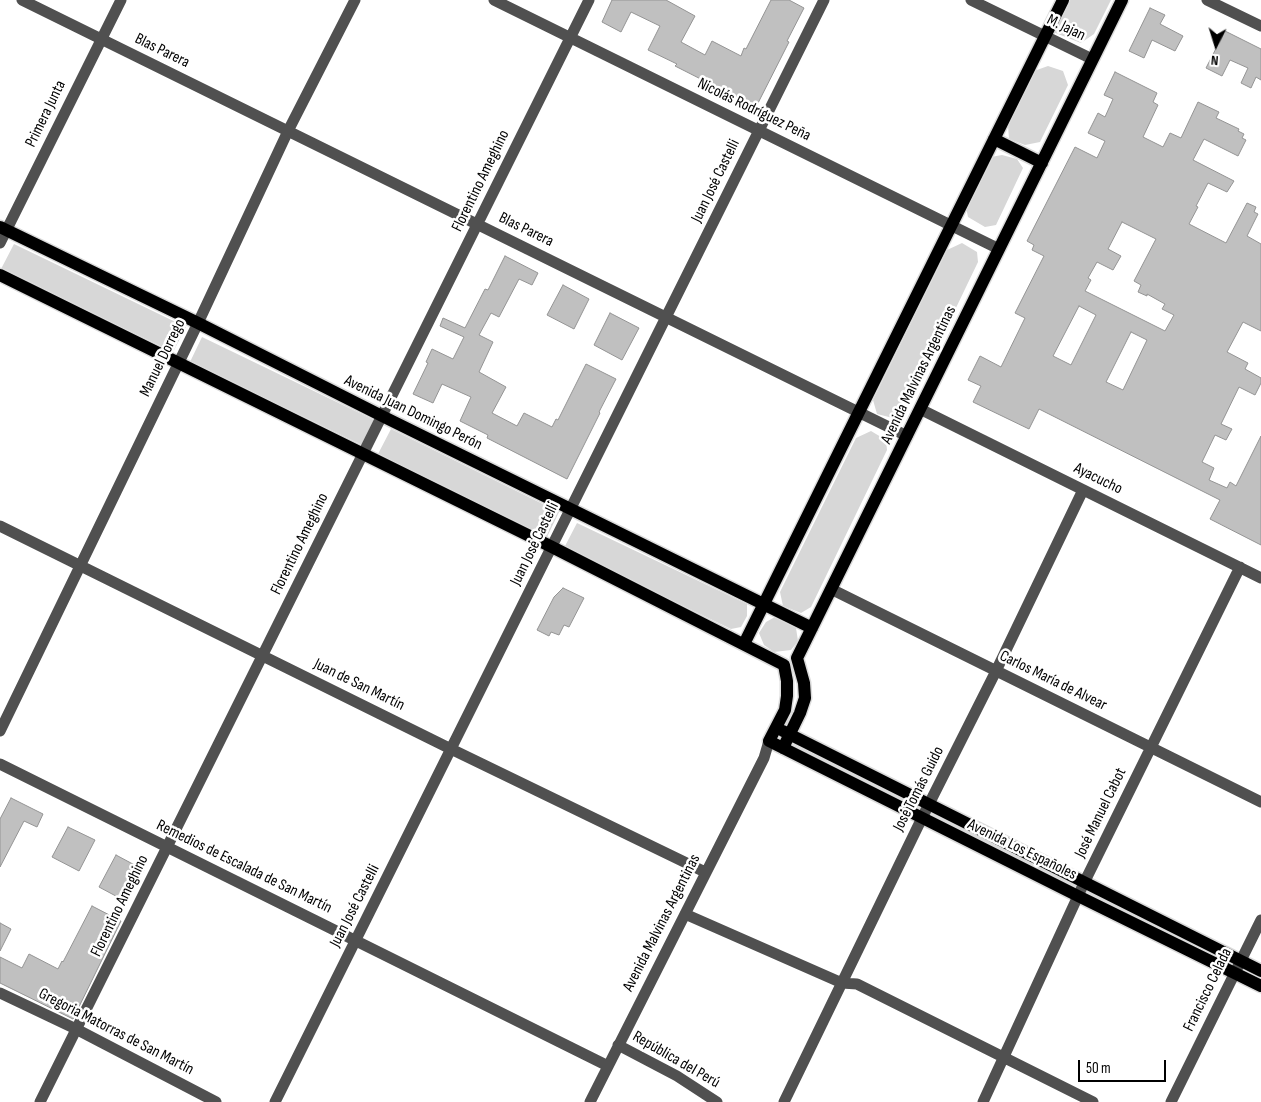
<!DOCTYPE html>
<meta charset="utf-8">
<style>
body{margin:0}
#map{position:relative;width:1261px;height:1102px;overflow:hidden;background:#fff;font-family:"Sofia Sans Condensed",sans-serif}
canvas{display:block}
.north{position:absolute;left:1191px;top:20px;width:50px;height:50px;-webkit-text-stroke:4px #fff;paint-order:stroke;rotate:185deg;font-size:14px;font-weight:700;line-height:20px;text-align:center;color:#000}
.north::after{content:'';display:block;margin:auto;width:18px;height:22px;background:#000;clip-path:polygon(50% 0,100% 100%,50% 72%,0 100%)}
.scale{position:absolute;left:1078px;top:1060px;width:88px;height:22px;box-sizing:border-box;border:2px solid #000;border-top:0;padding-left:6px;font-size:15px;line-height:18px;white-space:nowrap;color:#000;-webkit-text-stroke:4px #fff;paint-order:stroke}
</style>
<div id="map">
<canvas width="1261" height="1102"></canvas>
<div class="north">N</div>
<div class="scale">50 m</div>
</div>
<script>
const ctx = document.querySelector('canvas').getContext('2d');
ctx.lineJoin = 'round';
function fillPath(path, color) { ctx.fillStyle = color; ctx.fill(path, 'evenodd'); }
const toPath = rows => new Path2D(rows.map(r => 'M' + r).join(''));
function strokePath(path, color, width, dash) { ctx.strokeStyle = color; ctx.lineWidth = width; ctx.lineCap = dash ? 'butt' : 'round'; ctx.setLineDash(dash || []); ctx.stroke(path); }
function drawText(font, color, halo, rows, align = 'center') {
  ctx.font = font + ' "Sofia Sans Condensed",sans-serif'; ctx.lineWidth = 5; ctx.setLineDash([]); ctx.textBaseline = 'middle'; ctx.strokeStyle = halo; ctx.fillStyle = color; for (const [text, x, y, turn = 0] of rows) {
    ctx.save(); ctx.translate(x, y); ctx.rotate((+turn || 0) * Math.PI / 180); ctx.textAlign = isNaN(turn) ? turn : align; if (halo) ctx.strokeText(text, 0, 0); ctx.fillText(text, 0, 0); ctx.restore();
  }
}
const green = toPath([
 [1069,0,1111,0,1094,34,1081,43,1053,32],
 [1048,66,1063,71,1068,85,1040,142,1025,145,1009,139,1008,125,1034,71],
 [1002,155,1017,159,1023,168,996,225,985,227,968,217,966,207,991,157],
 [962,243,977,252,978,262,905,414,897,419,877,414,873,400,947,250],
 [14,244,186,327,173,352,1,269],
 [202,337,374,420,362,445,190,362],
 [391,429,559,512,547,537,378,454],
 [871,431,886,440,887,450,811,607,801,613,783,606,780,592,856,438],
 [577,523,747,604,747,616,741,627,731,629,564,548],
 [775,617,790,622,796,628,798,641,791,650,774,652,764,645,759,633,766,622],
 [803,746,917,804,916,808,801,751],
 [933,814,1074,883,1072,887,931,818],
 [1089,892,1230,961,1228,965,1087,896]
]);
const building = toPath([
 [612,0,666,0,695,16,681,42,705,55,712,41,741,56,744,48,746,49,771,0,789,0,804,8,787,41,789,42,756,107,675,66,677,64,648,50,660,26,631,12,621,32,602,22,612,0],
 [1150,8,1165,15,1160,24,1183,36,1175,51,1152,40,1144,58,1129,51,1150,8],
 [1225,31,1261,49,1261,80,1256,77,1251,88,1241,83,1248,68,1230,60,1222,76,1206,68,1225,31],
 [1115,72,1157,93,1153,102,1158,105,1143,137,1163,147,1170,133,1181,138,1198,102,1219,112,1216,118,1239,129,1238,131,1244,134,1242,138,1246,140,1238,156,1204,139,1193,160,1234,181,1227,192,1208,183,1196,206,1198,207,1189,224,1226,243,1247,203,1256,207,1254,212,1258,214,1247,236,1261,244,1261,331,1243,322,1227,352,1248,363,1245,369,1261,378,1261,383,1255,395,1239,387,1221,424,1232,429,1226,440,1215,435,1202,462,1214,468,1209,480,1227,488,1230,482,1236,486,1261,436,1261,545,1210,519,1220,500,1039,409,1029,429,973,402,981,386,968,380,980,356,1001,367,1025,318,1015,313,1044,256,1032,250,1034,245,1027,241,1075,147,1097,158,1105,141,1088,133,1098,113,1105,117,1113,99,1104,95,1115,72],
 [1122,222,1156,239,1134,281,1141,285,1138,292,1147,296,1147,294,1165,304,1162,309,1174,315,1165,331,1085,291,1091,280,1088,278,1097,262,1113,270,1121,256,1108,249,1122,222],
 [1079,306,1096,315,1071,365,1053,356,1079,306],
 [1131,332,1147,340,1123,390,1106,382,1131,332],
 [505,256,538,273,532,285,519,279,499,317,491,313,479,335,493,342,479,372,506,387,492,413,517,426,524,413,552,427,556,419,558,420,586,364,616,379,599,412,600,413,567,479,487,438,488,435,460,421,471,397,442,384,433,403,413,394,428,363,426,362,432,349,453,359,464,337,440,326,443,318,465,328,485,289,488,290,505,256],
 [563,285,589,299,574,329,547,315,563,285],
 [610,313,639,328,622,360,594,345,610,313],
 [563,588,584,598,569,627,564,625,559,635,551,632,549,636,537,630,554,597,563,588],
 [11,798,43,814,37,827,24,821,0,867,0,819,11,798],
 [68,827,95,840,79,871,52,857,68,827],
 [116,855,144,870,127,902,99,887,116,855],
 [92,906,121,921,73,1019,0,983,0,957,22,968,29,954,58,969,62,961,63,962,92,906],
 [0,923,11,929,0,951,0,923]
]);
const minor = toPath([
 [22,0,907,436],
 [494,0,999,249],
 [971,0,1092,59],
 [1207,0,1261,26],
 [0,243,121,0],
 [920,409,1261,578],
 [0,526,451,749,705,872],
 [831,589,1261,802],
 [0,731,198,323,288,131,355,0],
 [0,764,608,1066],
 [685,914,842,983,857,984,1093,1102],
 [0,993,76,1029,216,1102],
 [618,1045,677,1076,717,1102],
 [40,1102,589,0],
 [275,1102,824,0],
 [590,1102,764,758,769,741],
 [784,1102,922,818,996,671,1083,490],
 [983,1102,1084,883,1240,567],
 [1171,1102,1261,920]
]);
const major = toPath([
 [994,139,1042,163],
 [0,227,198,323,382,416,812,628],
 [0,275,552,547,784,665,787,681,787,696,785,710,769,741,1078,896,1261,986],
 [744,644,1063,0],
 [783,731,1261,971],
 [783,748,800,713,805,698,804,683,797,658,1122,0]
]);
const streetNames = [
 ["M. Jajan",1066,28,26],
 ["Blas Parera",162,51,26],
 ["Nicolás Rodríguez Peña",754,110,26],
 ["Primera Junta",46,114,-64],
 ["Florentino Ameghino",481,181,-64],
 ["Juan José Castelli",716,181,-64],
 ["Blas Parera",526,230,26],
 ["Manuel Dorrego",163,358,-64],
 ["Avenida Malvinas Argentinas",919,375,-64],
 ["Avenida Juan Domingo Perón",413,413,26],
 ["Ayacucho",1098,479,26],
 ["Florentino Ameghino",300,544,-64],
 ["Juan José Castelli",535,544,-64],
 ["Carlos María de Alvear",1053,681,26],
 ["Juan de San Martín",359,685,26],
 ["José Tomás Guido",919,789,-63],
 ["José Manuel Cabot",1101,813,-64],
 ["Avenida Los Españoles",1022,850,26],
 ["Remedios de Escalada de San Martín",244,867,26],
 ["Florentino Ameghino",120,906,-64],
 ["Juan José Castelli",355,906,-63],
 ["Avenida Malvinas Argentinas",662,923,-63],
 ["Francisco Celada",1208,990,-64],
 ["Gregoria Matorras de San Martín",116,1032,27],
 ["República del Perú",676,1060,30]
];
fillPath(green, '#d7d7d7');
fillPath(building, '#c0c0c0');
strokePath(building, '#949494', 1);
strokePath(major, '#dbdbdb', 15);
strokePath(minor, '#505050', 11);
strokePath(major, '#000', 12);
drawText('16px', '#000', '#fff', streetNames);
</script>
